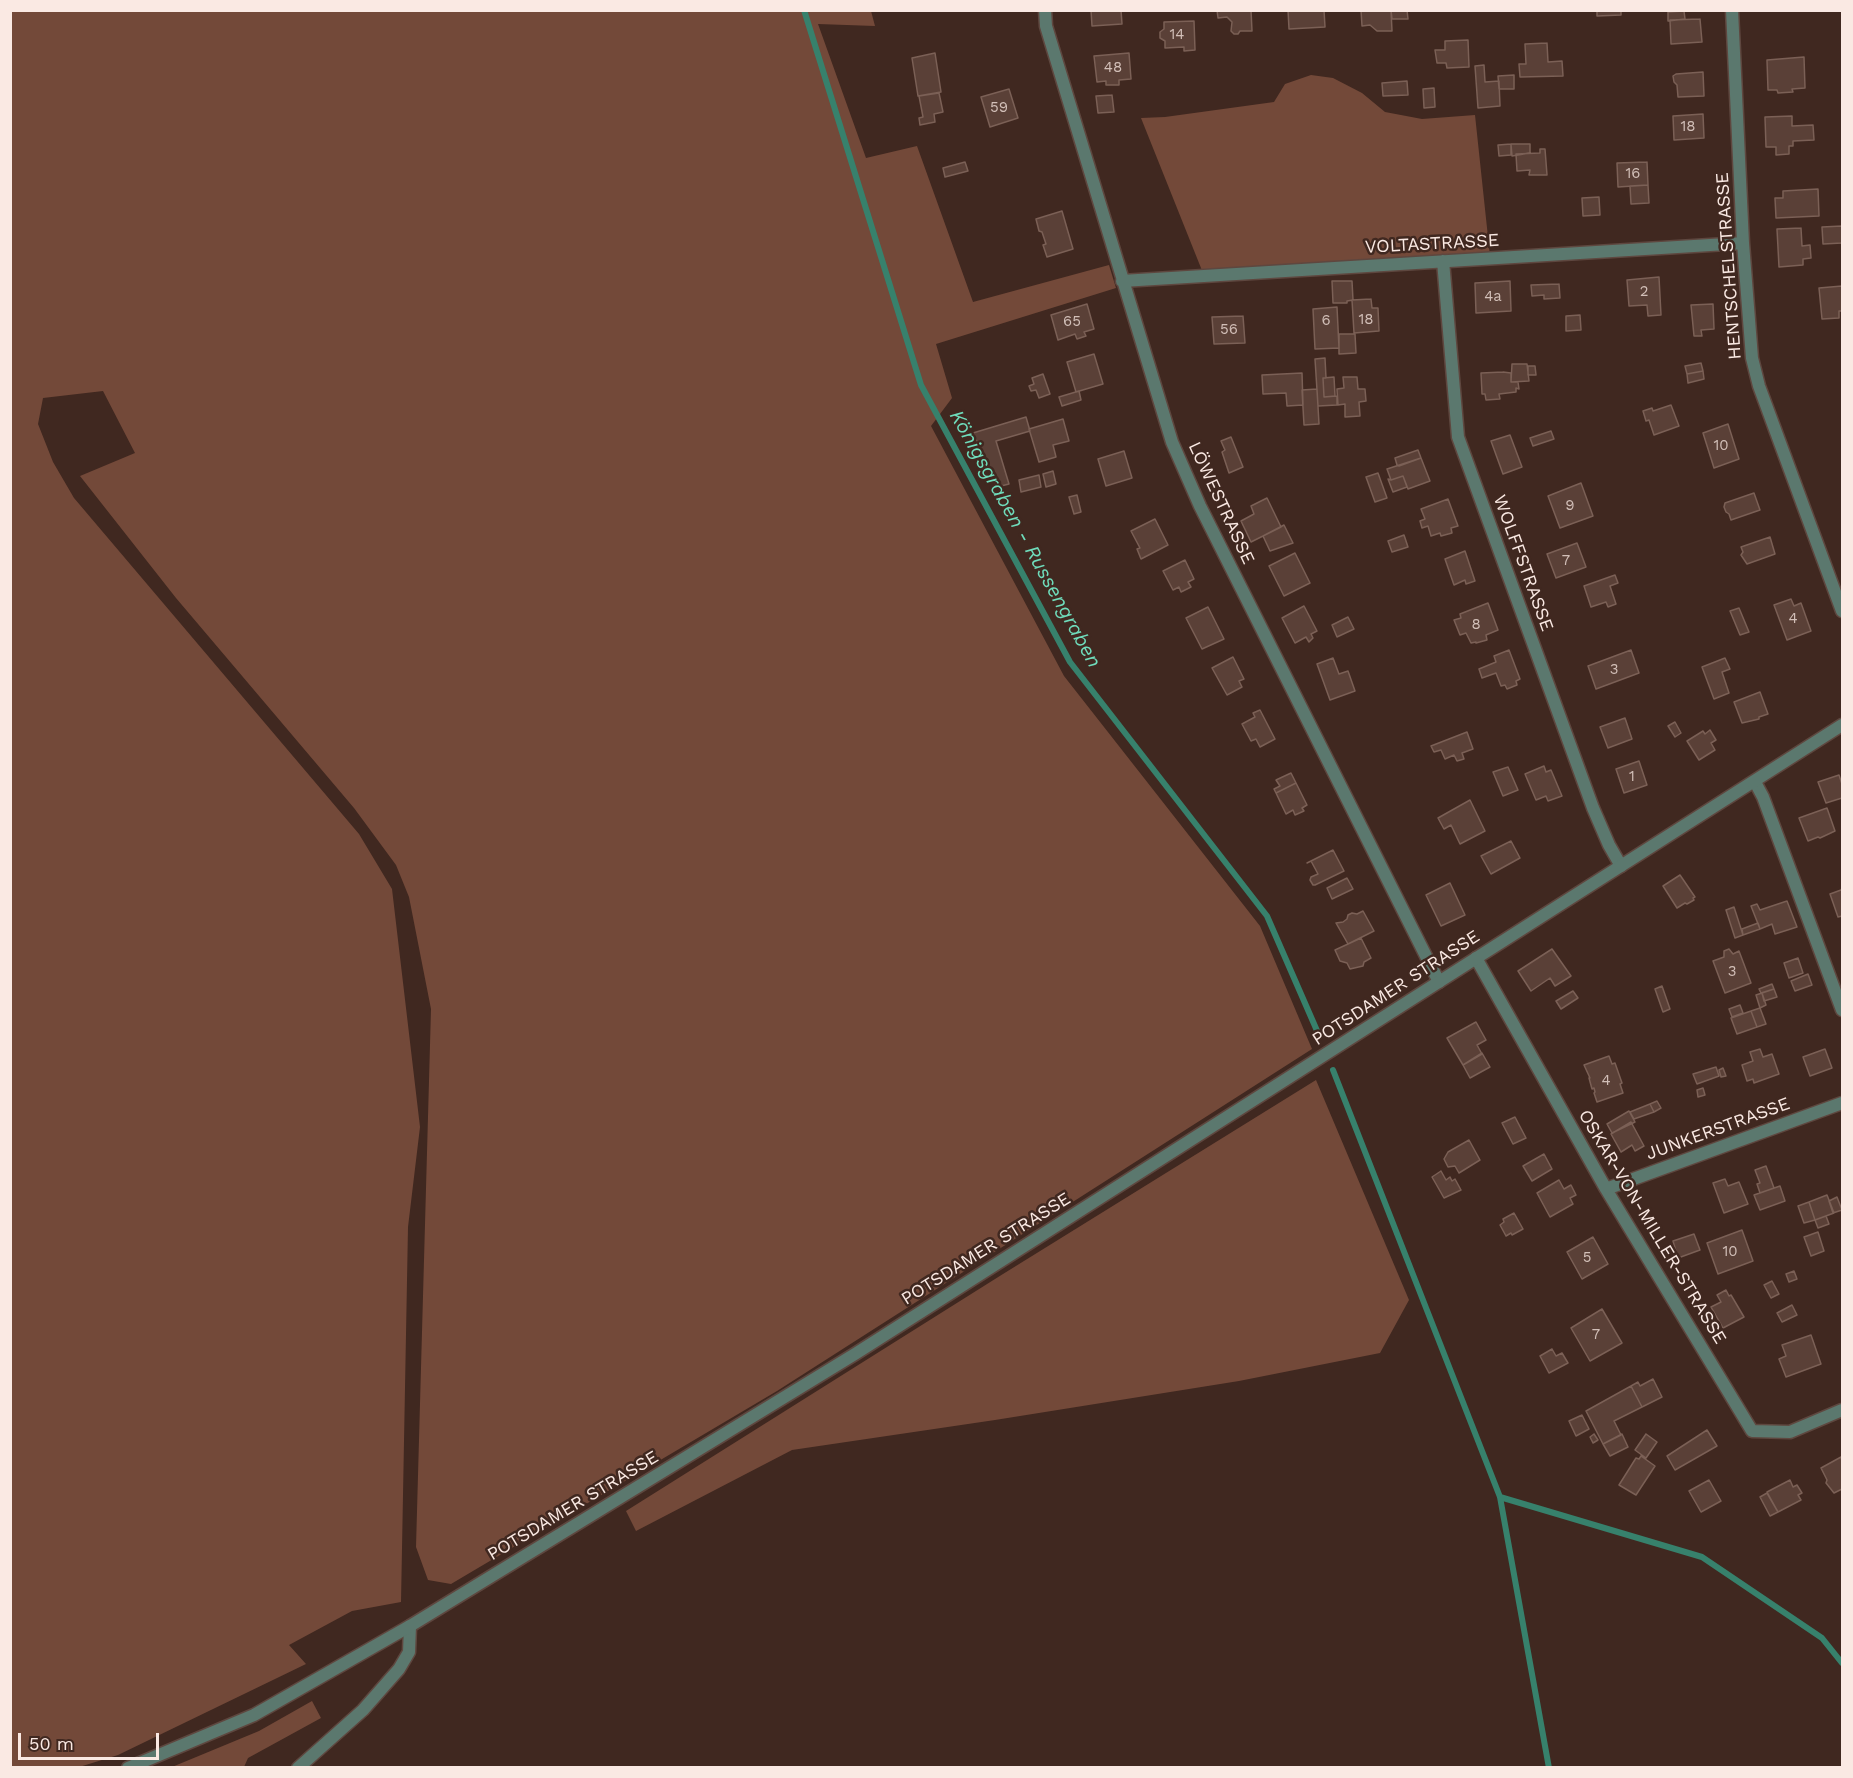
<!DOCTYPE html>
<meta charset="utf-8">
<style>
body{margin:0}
#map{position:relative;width:1853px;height:1778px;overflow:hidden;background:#402820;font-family:"Work Sans",sans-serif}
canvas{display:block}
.frame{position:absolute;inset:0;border:12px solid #fae9e3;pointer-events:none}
.scale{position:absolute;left:18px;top:1733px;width:141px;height:27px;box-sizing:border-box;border:3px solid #fae9e3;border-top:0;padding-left:8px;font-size:18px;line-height:21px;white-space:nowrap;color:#fae9e3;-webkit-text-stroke:4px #402820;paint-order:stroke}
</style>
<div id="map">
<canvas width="1853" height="1778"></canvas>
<div class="frame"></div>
<div class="scale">50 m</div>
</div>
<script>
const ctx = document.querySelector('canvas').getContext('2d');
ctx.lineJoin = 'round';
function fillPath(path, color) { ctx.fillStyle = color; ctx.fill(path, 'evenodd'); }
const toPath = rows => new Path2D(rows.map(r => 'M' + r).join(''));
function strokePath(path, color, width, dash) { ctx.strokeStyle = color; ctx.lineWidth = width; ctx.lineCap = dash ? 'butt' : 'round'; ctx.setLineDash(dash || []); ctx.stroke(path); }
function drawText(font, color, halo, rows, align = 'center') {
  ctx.font = font + ' "Work Sans",sans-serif'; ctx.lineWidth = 5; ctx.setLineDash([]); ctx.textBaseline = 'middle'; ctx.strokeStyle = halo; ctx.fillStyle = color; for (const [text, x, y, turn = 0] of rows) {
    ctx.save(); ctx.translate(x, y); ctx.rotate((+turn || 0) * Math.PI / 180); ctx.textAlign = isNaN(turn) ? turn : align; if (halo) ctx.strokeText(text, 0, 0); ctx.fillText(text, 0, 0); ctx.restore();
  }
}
const green = toPath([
 [11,10,871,11,875,26,818,24,866,158,917,146,973,302,1109,265,1116,288,936,344,952,398,931,426,1064,676,1260,926,1312,1049,777,1391,451,1584,428,1580,416,1547,431,1009,409,897,396,865,354,808,176,598,80,476,135,453,103,391,43,398,38,424,53,462,74,498,359,834,392,889,420,1127,408,1227,401,1602,352,1611,289,1645,306,1664,118,1755,76,1768,10,1767],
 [1311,75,1333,78,1362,93,1385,112,1422,119,1475,115,1490,256,1203,273,1141,118,1165,117,1274,102,1285,84],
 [1316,1080,1409,1300,1380,1353,1239,1381,995,1420,792,1450,636,1531,626,1511,1003,1274],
 [312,1701,321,1718,248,1758,244,1767,172,1767,259,1731]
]);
const stream = toPath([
 [804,10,921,385,1070,662,1267,916,1318,1033],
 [1333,1070,1500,1497,1549,1768],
 [1500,1497,1702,1557,1822,1638,1842,1663]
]);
const building = toPath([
 [1091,10,1121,10,1122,24,1092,26,1091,10],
 [1217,10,1251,10,1252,31,1240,31,1238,34,1234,34,1231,31,1232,22,1227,17,1218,18,1217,10],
 [1288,10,1324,10,1325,27,1289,29,1288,10],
 [1361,10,1391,10,1392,31,1377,31,1370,25,1362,26,1361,10],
 [1391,10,1407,10,1408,19,1392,19,1391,10],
 [1597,10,1621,10,1621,15,1597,16,1597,10],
 [1684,11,1685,19,1668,21,1668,12,1684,11],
 [1700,19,1702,42,1671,44,1670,20,1700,19],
 [1194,21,1195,50,1184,51,1184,47,1165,48,1165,41,1160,38,1160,32,1164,29,1164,22,1194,21],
 [1468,40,1469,67,1447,68,1446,63,1437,63,1435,50,1445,50,1445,41,1468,40],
 [1547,43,1548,62,1562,61,1563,76,1520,77,1519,64,1526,64,1525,44,1547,43],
 [935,53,941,92,918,96,912,58,935,53],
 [1129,53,1131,79,1119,80,1119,85,1106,85,1106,81,1097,82,1094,56,1129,53],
 [1804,57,1805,88,1792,89,1793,92,1778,93,1777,90,1768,90,1767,60,1804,57],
 [1484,65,1485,82,1499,81,1500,106,1478,108,1475,66,1484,65],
 [1703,72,1704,96,1678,97,1677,85,1674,82,1673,76,1676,74,1703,72],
 [1514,75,1514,89,1499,89,1498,76,1514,75],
 [1407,81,1408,95,1383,96,1382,83,1407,81],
 [1434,88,1435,107,1424,108,1423,89,1434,88],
 [1009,89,1018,118,990,127,981,97,1009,89],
 [939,93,943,112,934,114,935,122,920,125,919,118,923,117,919,96,939,93],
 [1112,95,1114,112,1098,113,1096,96,1112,95],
 [1703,114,1704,138,1674,140,1673,116,1703,114],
 [1792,116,1792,126,1813,125,1814,140,1793,141,1793,146,1789,146,1789,154,1776,155,1776,147,1766,147,1765,117,1792,116],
 [1511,144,1511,155,1499,156,1498,145,1511,144],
 [1511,144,1530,144,1530,153,1512,156,1511,144],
 [1540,149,1545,149,1547,175,1529,175,1530,170,1517,171,1516,154,1540,153,1540,149],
 [965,162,968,171,945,177,943,168,965,162],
 [1647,162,1648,185,1618,187,1617,163,1647,162],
 [1648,185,1649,203,1631,204,1630,186,1648,185],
 [1818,189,1819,216,1776,218,1775,198,1783,198,1783,191,1818,189],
 [1599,197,1600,215,1583,216,1582,198,1599,197],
 [1062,211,1073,249,1047,257,1043,245,1046,244,1042,232,1039,231,1036,219,1062,211],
 [1842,226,1842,243,1823,244,1822,227,1842,226],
 [1801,228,1802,246,1810,245,1811,258,1803,259,1803,265,1779,267,1777,229,1801,228],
 [1659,277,1661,315,1648,316,1647,305,1629,306,1627,280,1659,277],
 [1332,281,1352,281,1353,300,1347,301,1347,303,1333,303,1332,281],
 [1510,281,1511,311,1476,313,1475,283,1510,281],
 [1559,284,1560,298,1544,299,1544,295,1532,296,1531,285,1559,284],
 [1842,286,1842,311,1839,311,1839,318,1822,319,1819,288,1842,286],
 [1371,299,1372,308,1378,308,1379,331,1354,333,1352,300,1371,299],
 [1087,304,1094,329,1084,332,1086,336,1077,339,1075,334,1058,340,1051,315,1087,304],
 [1713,304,1714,329,1701,330,1702,336,1694,336,1691,305,1713,304],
 [1337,307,1339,348,1315,349,1313,309,1337,307],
 [1580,315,1581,330,1566,331,1566,316,1580,315],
 [1243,316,1245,343,1214,344,1212,317,1243,316],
 [1339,334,1355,334,1356,353,1339,354,1339,334],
 [1094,354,1103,384,1076,392,1067,362,1094,354],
 [1325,358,1326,378,1323,378,1324,397,1337,396,1337,405,1318,406,1315,359,1325,358],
 [1701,363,1703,371,1687,374,1685,366,1701,363],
 [1512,364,1527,364,1529,381,1511,382,1512,364],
 [1528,366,1535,366,1536,375,1528,375,1528,366],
 [1703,371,1704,379,1688,383,1687,374,1703,371],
 [1503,372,1511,373,1511,382,1518,382,1519,389,1516,388,1516,392,1499,394,1500,399,1486,400,1485,394,1482,394,1481,373,1503,372],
 [1302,373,1303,405,1287,406,1286,393,1263,394,1262,375,1302,373],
 [1043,374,1050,394,1039,398,1036,390,1031,391,1029,386,1034,384,1032,378,1043,374],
 [1334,377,1335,396,1324,397,1323,378,1334,377],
 [1343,377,1357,377,1358,389,1365,389,1366,401,1359,402,1360,416,1345,417,1345,404,1338,405,1337,389,1344,388,1343,377],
 [1317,389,1319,424,1304,425,1302,390,1317,389],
 [1079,391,1081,400,1062,406,1059,397,1079,391],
 [1671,405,1679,426,1654,435,1649,420,1646,421,1643,411,1652,408,1653,411,1671,405],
 [1026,417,1030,431,996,441,1009,484,997,487,973,433,1026,417],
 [1063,419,1069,441,1053,445,1056,457,1039,462,1029,429,1063,419],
 [1728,424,1739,459,1714,468,1703,433,1728,424],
 [1551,431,1554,439,1533,446,1530,438,1551,431],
 [1510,435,1522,467,1503,474,1491,441,1510,435],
 [1231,437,1243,467,1229,473,1222,452,1225,450,1221,441,1231,437],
 [1418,450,1421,458,1399,466,1397,465,1395,458,1418,450],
 [1124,451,1132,478,1106,486,1098,459,1124,451],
 [1421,458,1430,481,1408,489,1403,476,1391,480,1387,469,1421,458],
 [1053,471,1056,484,1046,487,1043,474,1053,471],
 [1378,473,1387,498,1375,502,1366,477,1378,473],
 [1039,475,1041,487,1021,492,1019,480,1039,475],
 [1403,476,1407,487,1393,492,1388,479,1391,480,1403,476],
 [1581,483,1593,516,1560,528,1548,496,1581,483],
 [1754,493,1760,510,1731,520,1729,514,1726,512,1724,507,1725,503,1754,493],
 [1077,495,1081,512,1074,514,1069,497,1077,495],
 [1267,498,1281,527,1251,542,1241,521,1254,514,1251,506,1267,498],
 [1448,499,1458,526,1451,528,1452,533,1441,536,1440,533,1431,536,1428,526,1422,528,1420,521,1425,519,1421,509,1448,499],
 [1155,519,1168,545,1141,559,1137,549,1140,548,1131,531,1155,519],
 [1284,525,1293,543,1270,551,1263,536,1284,525],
 [1404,535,1408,547,1392,552,1388,541,1404,535],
 [1770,537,1775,554,1747,564,1741,555,1743,552,1741,547,1770,537],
 [1577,543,1586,567,1556,578,1547,554,1577,543],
 [1465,551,1475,581,1466,584,1465,580,1454,585,1445,559,1465,551],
 [1295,553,1310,583,1284,596,1269,566,1295,553],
 [1185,560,1194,579,1188,582,1191,587,1181,592,1179,587,1173,590,1163,571,1185,560],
 [1615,575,1618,583,1610,586,1616,604,1608,607,1606,602,1591,607,1584,586,1615,575],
 [1791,599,1794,606,1801,603,1811,631,1787,640,1774,605,1791,599],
 [1488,603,1498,630,1486,635,1487,640,1476,643,1476,642,1471,643,1466,633,1460,635,1454,620,1461,618,1460,614,1488,603],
 [1304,606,1317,631,1311,634,1313,638,1309,642,1306,637,1295,643,1282,618,1304,606],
 [1208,607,1224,639,1202,649,1186,618,1208,607],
 [1739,608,1749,632,1740,635,1730,611,1739,608],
 [1348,617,1354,629,1337,637,1332,625,1348,617],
 [1509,650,1520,679,1516,681,1517,685,1507,689,1505,685,1501,686,1496,673,1482,678,1479,669,1496,662,1494,656,1509,650],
 [1631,650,1639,673,1596,689,1588,666,1631,650],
 [1233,657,1244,679,1239,681,1242,687,1227,695,1212,668,1233,657],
 [1333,658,1339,674,1348,671,1355,691,1330,700,1317,664,1333,658],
 [1725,658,1730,669,1722,672,1729,693,1714,699,1702,667,1725,658],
 [1760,692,1768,714,1759,717,1759,719,1742,723,1734,702,1760,692],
 [1260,710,1275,739,1260,747,1256,739,1251,741,1242,724,1255,717,1253,713,1260,710],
 [1625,718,1632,739,1608,748,1600,727,1625,718],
 [1675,722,1681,733,1675,737,1668,726,1675,722],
 [1710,730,1716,740,1711,743,1715,750,1699,760,1687,741,1703,731,1705,734,1710,730],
 [1467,732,1473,749,1462,753,1464,759,1457,761,1454,755,1445,759,1441,750,1434,752,1431,746,1467,732],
 [1639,761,1647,785,1624,793,1616,769,1639,761],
 [1544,766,1546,772,1551,770,1562,796,1548,801,1546,796,1536,800,1525,774,1544,766],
 [1508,767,1518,790,1503,796,1493,772,1508,767],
 [1291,773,1296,783,1276,793,1274,789,1280,786,1276,780,1291,773],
 [1839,775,1842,784,1842,798,1826,803,1818,782,1839,775],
 [1296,783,1307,805,1302,808,1304,811,1295,815,1293,810,1286,814,1276,793,1296,783],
 [1470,800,1485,831,1460,844,1451,825,1444,829,1438,818,1470,800],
 [1827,808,1835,831,1820,838,1818,837,1808,841,1799,818,1827,808],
 [1511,841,1520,858,1491,874,1481,856,1511,841],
 [1333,850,1344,871,1315,885,1313,885,1310,880,1311,877,1318,874,1311,861,1307,863,1333,850],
 [1680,875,1695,897,1693,898,1694,900,1687,904,1685,903,1677,908,1663,886,1680,875],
 [1347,878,1353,889,1332,899,1327,888,1347,878],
 [1450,883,1465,915,1441,926,1426,895,1450,883],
 [1842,888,1842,916,1838,917,1830,894,1841,890,1842,888],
 [1787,901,1797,927,1775,934,1772,924,1760,929,1751,906,1757,904,1760,910,1787,901],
 [1734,907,1743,935,1735,938,1726,910,1734,907],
 [1363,911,1374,931,1348,944,1336,923,1343,922,1347,919,1348,915,1352,913,1357,914,1363,911],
 [1758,923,1760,929,1743,935,1742,929,1758,923],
 [1361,938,1371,958,1364,962,1363,966,1350,969,1347,963,1340,961,1335,950,1361,938],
 [1552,949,1571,976,1555,986,1550,978,1531,991,1518,971,1552,949],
 [1729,949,1733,954,1739,951,1751,983,1725,993,1713,961,1724,957,1724,951,1729,949],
 [1798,958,1803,973,1789,978,1784,963,1798,958],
 [1808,974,1812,985,1795,991,1791,981,1808,974],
 [1772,984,1774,989,1761,993,1759,989,1772,984],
 [1662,986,1670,1009,1663,1012,1655,989,1662,986],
 [1774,989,1777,997,1764,1001,1762,993,1774,989],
 [1573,991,1578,998,1561,1009,1556,1001,1573,991],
 [1762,993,1766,1005,1760,1008,1756,995,1762,993],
 [1740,1005,1743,1013,1732,1017,1729,1009,1740,1005],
 [1760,1008,1766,1024,1757,1027,1751,1011,1760,1008],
 [1751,1011,1757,1027,1737,1034,1731,1018,1751,1011],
 [1476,1022,1486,1040,1477,1045,1482,1054,1463,1065,1447,1038,1476,1022],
 [1760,1049,1763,1057,1772,1054,1779,1074,1754,1083,1753,1079,1747,1081,1742,1065,1753,1061,1750,1052,1760,1049],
 [1825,1049,1832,1068,1810,1076,1803,1057,1825,1049],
 [1482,1053,1490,1067,1470,1078,1463,1065,1482,1053],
 [1609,1056,1612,1064,1615,1063,1622,1083,1620,1084,1623,1093,1597,1102,1594,1093,1595,1092,1594,1088,1592,1089,1589,1078,1590,1078,1584,1065,1609,1056],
 [1716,1067,1719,1076,1697,1084,1693,1074,1716,1067],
 [1723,1068,1726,1076,1721,1077,1719,1070,1723,1068],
 [1703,1088,1705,1095,1698,1097,1697,1090,1703,1088],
 [1657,1101,1661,1108,1654,1112,1650,1104,1657,1101],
 [1650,1104,1654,1112,1634,1119,1630,1112,1650,1104],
 [1629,1111,1635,1122,1612,1133,1607,1124,1629,1111],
 [1515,1117,1526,1138,1513,1144,1502,1123,1515,1117],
 [1631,1122,1644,1146,1635,1151,1632,1145,1621,1152,1611,1134,1631,1122],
 [1469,1140,1480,1160,1459,1173,1455,1166,1448,1167,1444,1159,1448,1152,1469,1140],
 [1544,1154,1552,1169,1532,1181,1523,1166,1544,1154],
 [1766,1166,1774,1188,1760,1193,1757,1184,1760,1183,1755,1170,1766,1166],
 [1441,1171,1446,1180,1450,1177,1452,1181,1455,1179,1461,1190,1444,1198,1432,1177,1441,1171],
 [1725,1179,1728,1186,1739,1182,1748,1204,1724,1213,1713,1183,1725,1179],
 [1559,1180,1564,1189,1571,1185,1576,1195,1570,1198,1573,1204,1550,1217,1537,1193,1559,1180],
 [1780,1186,1785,1201,1760,1210,1754,1195,1780,1186],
 [1827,1195,1834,1213,1815,1220,1809,1202,1827,1195],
 [1837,1197,1842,1210,1833,1213,1829,1201,1837,1197],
 [1809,1202,1815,1220,1804,1223,1798,1206,1809,1202],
 [1514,1213,1523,1229,1512,1235,1511,1233,1506,1236,1500,1225,1504,1222,1503,1219,1514,1213],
 [1826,1216,1829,1224,1818,1228,1815,1220,1826,1216],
 [1742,1230,1753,1261,1718,1274,1707,1243,1742,1230],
 [1818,1232,1824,1251,1811,1256,1804,1237,1818,1232],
 [1694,1234,1700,1250,1678,1258,1673,1241,1694,1234],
 [1593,1237,1608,1264,1582,1279,1567,1252,1593,1237],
 [1794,1271,1797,1279,1789,1282,1786,1274,1794,1271],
 [1772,1281,1779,1294,1771,1298,1764,1285,1772,1281],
 [1726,1290,1729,1296,1731,1295,1744,1317,1723,1328,1711,1307,1721,1302,1717,1295,1726,1290],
 [1792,1305,1797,1315,1782,1322,1777,1313,1792,1305],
 [1602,1309,1622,1343,1590,1361,1571,1328,1602,1309],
 [1811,1335,1821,1364,1786,1377,1779,1359,1786,1356,1782,1345,1811,1335],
 [1552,1349,1556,1356,1562,1353,1568,1363,1549,1373,1540,1356,1552,1349],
 [1653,1379,1662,1397,1642,1407,1631,1386,1638,1382,1640,1386,1653,1379],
 [1631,1386,1642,1407,1614,1421,1621,1435,1603,1444,1586,1411,1631,1386],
 [1582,1415,1589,1429,1576,1436,1569,1421,1582,1415],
 [1707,1430,1717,1446,1675,1470,1667,1456,1707,1430],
 [1594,1434,1598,1440,1593,1443,1590,1437,1594,1434],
 [1622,1434,1628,1447,1610,1456,1603,1444,1622,1434],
 [1646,1434,1657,1442,1646,1458,1635,1450,1646,1434],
 [1641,1456,1655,1466,1636,1495,1619,1485,1636,1458,1639,1459,1641,1456],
 [1841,1457,1842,1461,1842,1489,1834,1493,1826,1483,1827,1480,1821,1468,1841,1457],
 [1709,1480,1721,1501,1701,1512,1689,1491,1709,1480],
 [1790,1480,1793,1487,1797,1485,1802,1493,1798,1495,1801,1500,1778,1512,1767,1492,1790,1480],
 [1767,1493,1778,1512,1770,1516,1760,1497,1767,1493]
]);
const service = toPath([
 [298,1768,363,1710,399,1669,409,1652,410,1626]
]);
const minor = toPath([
 [1045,10,1046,26,1172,442,1200,506,1439,982],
 [1732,10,1743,243,1752,358,1759,386,1842,611],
 [1443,261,1458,437,1593,808,1609,845,1621,866],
 [1122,281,1743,243],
 [1755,782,1763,797,1842,1010],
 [1476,958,1606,1189,1752,1431,1790,1432,1842,1410],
 [1606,1189,1842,1103]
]);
const tertiary = toPath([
 [128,1768,254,1715,410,1626,855,1354,1842,725]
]);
const numberNames = [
 ["14",1177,35],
 ["48",1113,68],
 ["59",999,108],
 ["18",1688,127],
 ["16",1633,174],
 ["2",1644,292],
 ["4a",1493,297],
 ["18",1366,320],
 ["6",1326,321],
 ["65",1072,322],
 ["56",1229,330],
 ["10",1721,446],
 ["9",1570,506],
 ["7",1566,561],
 ["4",1793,619],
 ["8",1476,625],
 ["3",1614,670],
 ["1",1632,777],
 ["3",1732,972],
 ["4",1606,1081],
 ["10",1730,1252],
 ["5",1587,1258],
 ["7",1596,1335]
];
const streetNames = [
 ["VOLTASTRASSE",1432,244,-3],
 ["HENTSCHELSTRASSE",1729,266,-94],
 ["LÖWESTRASSE",1221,503,65],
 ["WOLFFSTRASSE",1523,563,70],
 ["POTSDAMER STRASSE",1396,988,-33],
 ["JUNKERSTRASSE",1718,1129,-20],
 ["OSKAR-VON-MILLER-STRASSE",1652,1227,59],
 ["POTSDAMER STRASSE",986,1249,-32],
 ["POTSDAMER STRASSE",573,1506,-31]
];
const waterNames = [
 ["Königsgraben - Russengraben",1025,539,61]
];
fillPath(green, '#734939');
strokePath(stream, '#37816c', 6);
fillPath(building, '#5a4037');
strokePath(building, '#7b6056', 1.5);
strokePath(service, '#5e473f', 15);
strokePath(minor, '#5e473f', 15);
strokePath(tertiary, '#5e473f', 15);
strokePath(service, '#5b786e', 12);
strokePath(minor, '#5b786e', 12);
strokePath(tertiary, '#5b786e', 12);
drawText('15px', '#d2bfb8', null, numberNames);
drawText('18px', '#fae9e3', '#402820', streetNames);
drawText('italic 20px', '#6fdcbb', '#402820', waterNames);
</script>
